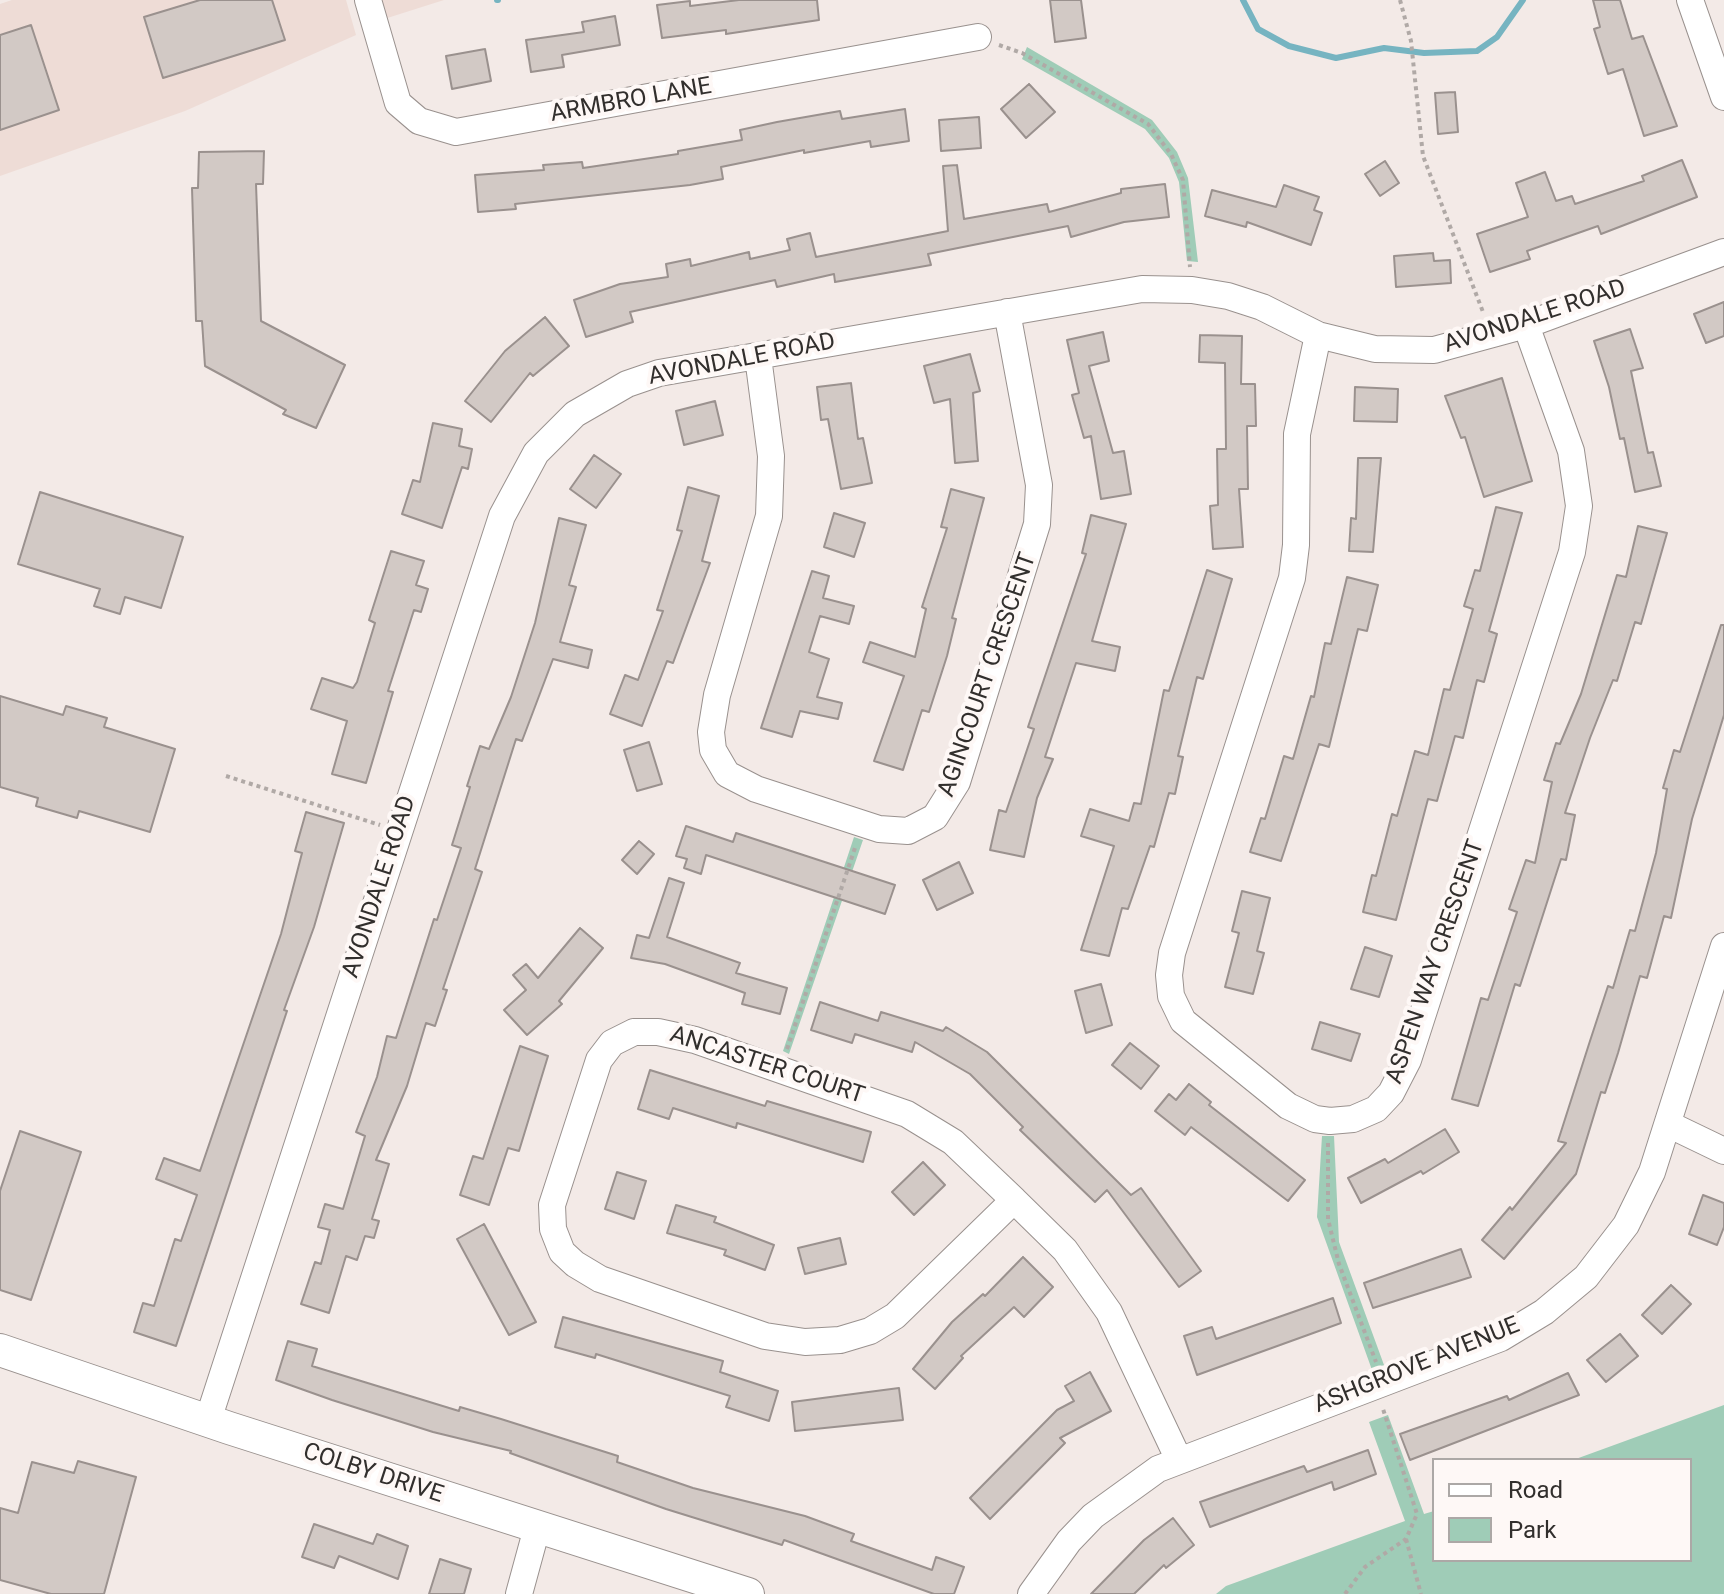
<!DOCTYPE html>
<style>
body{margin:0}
#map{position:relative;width:1724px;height:1594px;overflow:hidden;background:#f3eae7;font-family:Roboto,sans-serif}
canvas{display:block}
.legend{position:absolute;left:1432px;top:1458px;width:260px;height:104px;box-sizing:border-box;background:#fef8f6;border:2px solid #aca8a6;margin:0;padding:10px 14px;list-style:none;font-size:24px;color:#322f2d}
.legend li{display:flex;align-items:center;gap:16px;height:40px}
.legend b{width:40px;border:2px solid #aca8a6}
</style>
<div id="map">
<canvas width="1724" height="1594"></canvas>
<ul class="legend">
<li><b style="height:10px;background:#fff"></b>Road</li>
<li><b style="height:22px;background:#9fccb7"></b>Park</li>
</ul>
</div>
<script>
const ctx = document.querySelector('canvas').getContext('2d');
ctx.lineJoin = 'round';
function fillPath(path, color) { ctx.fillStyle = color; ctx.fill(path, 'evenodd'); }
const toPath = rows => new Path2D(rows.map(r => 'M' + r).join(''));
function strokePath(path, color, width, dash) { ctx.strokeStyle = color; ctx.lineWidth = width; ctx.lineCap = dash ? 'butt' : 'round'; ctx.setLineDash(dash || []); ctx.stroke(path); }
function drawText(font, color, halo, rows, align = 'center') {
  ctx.font = font + ' Roboto,sans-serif'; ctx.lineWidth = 8; ctx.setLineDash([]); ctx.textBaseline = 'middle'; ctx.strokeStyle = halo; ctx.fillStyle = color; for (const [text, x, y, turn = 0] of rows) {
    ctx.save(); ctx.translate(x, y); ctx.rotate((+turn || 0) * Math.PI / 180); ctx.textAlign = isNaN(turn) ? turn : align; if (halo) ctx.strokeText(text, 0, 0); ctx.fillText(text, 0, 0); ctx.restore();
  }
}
const built = toPath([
 [12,0,346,0,356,35,185,111,0,176,0,4],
 [376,0,444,0,381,20]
]);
const green = toPath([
 [1027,47,1152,120,1177,152,1188,178,1198,262,1187,261,1179,182,1169,158,1145,129,1022,59],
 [854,837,863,840,789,1054,783,1051],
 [1322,1136,1334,1136,1339,1242,1384,1365,1372,1370,1317,1217],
 [1724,1405,1724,1594,1216,1594,1226,1586,1405,1521,1369,1422,1388,1415,1424,1514,1434,1511,1434,1560,1690,1560,1690,1460,1573,1460]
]);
const stream = toPath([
 [497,0,498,0],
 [1243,0,1258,29,1289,46,1336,58,1384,48,1424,53,1477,51,1497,37,1523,0]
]);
const building = toPath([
 [200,0,272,0,285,40,163,78,144,17,200,0],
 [739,0,817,0,819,20,726,34,726,30,662,38,657,5,690,1,690,6,739,0],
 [1050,0,1081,0,1086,38,1055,42,1050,0],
 [1593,0,1620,0,1632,39,1643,36,1677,126,1644,136,1623,69,1608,74,1594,29,1600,27,1593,0],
 [615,16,620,45,562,55,564,67,531,72,526,40,584,32,582,22,615,16],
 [31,25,59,110,0,130,0,35,31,25],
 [485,49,491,81,452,89,446,56,485,49],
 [1029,84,1055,112,1026,138,1001,109,1029,84],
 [1455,92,1458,132,1438,134,1435,93,1455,92],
 [905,109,909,141,871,147,870,141,804,153,804,150,721,167,723,179,690,185,515,204,516,209,478,212,475,175,544,170,543,165,582,162,583,168,678,154,678,151,742,140,740,130,777,122,840,111,842,119,905,109],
 [979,117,981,148,941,151,939,120,979,117],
 [264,151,263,184,256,184,261,321,345,365,316,428,283,414,286,410,205,366,202,321,196,321,192,188,198,188,199,152,264,151],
 [1682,160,1697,197,1601,234,1598,226,1527,251,1530,259,1490,272,1477,234,1528,217,1516,183,1545,172,1556,201,1572,196,1575,204,1644,181,1642,176,1682,160],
 [1385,161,1399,183,1380,196,1365,174,1385,161],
 [957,165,964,219,1047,204,1049,212,1121,193,1121,189,1165,184,1169,217,1124,222,1071,237,1068,226,928,254,931,265,835,282,834,274,777,287,775,280,630,312,633,322,586,337,574,300,620,284,668,277,666,264,690,259,691,266,749,252,750,259,790,250,787,239,810,233,816,257,948,231,943,166,957,165],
 [1284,185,1319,197,1314,210,1322,213,1311,245,1247,222,1246,227,1205,216,1212,190,1276,207,1284,185],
 [1433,253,1434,261,1450,260,1451,283,1396,287,1394,256,1433,253],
 [1724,302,1724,336,1706,343,1694,314,1724,302],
 [545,317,569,346,533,376,530,373,491,422,465,401,505,351,545,317],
 [1630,329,1643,368,1631,371,1648,453,1653,452,1661,486,1635,492,1624,438,1620,439,1609,387,1594,341,1630,329],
 [1103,332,1109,361,1089,366,1113,453,1124,451,1131,494,1101,499,1091,436,1084,438,1072,395,1079,393,1067,340,1103,332],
 [1200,335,1242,336,1241,384,1255,384,1256,426,1247,426,1248,489,1239,489,1243,547,1213,549,1210,506,1218,505,1217,449,1226,449,1225,363,1199,362,1200,335],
 [970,354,980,391,973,393,978,461,955,463,950,399,934,403,924,366,970,354],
 [1502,378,1532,481,1484,497,1465,437,1461,438,1445,396,1502,378],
 [851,383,858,439,863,438,872,483,841,489,828,419,821,420,817,387,851,383],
 [1355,387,1398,389,1397,422,1354,421,1355,387],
 [715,401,723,435,684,445,676,411,715,401],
 [433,423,462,429,459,446,472,449,468,469,462,467,442,528,402,514,413,480,420,482,433,423],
 [594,455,621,474,596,508,570,489,594,455],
 [1358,458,1381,458,1373,552,1349,551,1351,518,1356,519,1358,458],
 [688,487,719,496,702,561,710,563,673,663,667,661,642,726,610,714,625,675,638,680,663,611,657,610,682,531,677,530,688,487],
 [951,489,984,498,952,618,956,619,947,656,929,712,922,710,903,770,874,761,904,676,863,662,870,642,915,657,926,609,922,607,947,528,941,527,951,489],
 [40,492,183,537,161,608,125,597,120,614,94,606,100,589,18,564,40,492],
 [1496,507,1522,513,1489,631,1497,634,1484,682,1477,680,1463,738,1455,736,1437,801,1428,799,1396,920,1363,912,1372,875,1376,876,1392,814,1397,816,1415,751,1428,755,1444,689,1450,690,1473,609,1464,606,1475,570,1480,571,1496,507],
 [834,513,865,523,854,557,824,547,834,513],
 [1091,515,1126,524,1092,641,1120,647,1115,671,1076,663,1045,757,1053,759,1037,798,1024,857,990,850,999,810,1006,812,1034,729,1028,727,1086,554,1082,553,1091,515],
 [559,518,586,525,569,585,576,587,560,642,592,650,588,668,553,659,522,741,516,739,475,869,482,872,443,989,447,990,435,1026,426,1023,407,1086,376,1160,389,1164,372,1219,379,1221,374,1238,365,1236,357,1260,346,1256,329,1313,301,1304,315,1262,321,1264,330,1230,318,1227,325,1204,343,1209,365,1136,356,1132,377,1077,387,1036,396,1038,434,919,437,920,461,848,452,845,470,787,467,786,480,746,489,749,511,697,535,623,559,518],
 [1638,526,1667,533,1641,624,1635,622,1617,681,1613,680,1590,738,1565,813,1575,815,1566,860,1561,859,1520,986,1515,984,1478,1106,1452,1099,1481,998,1488,1000,1517,912,1509,909,1526,860,1535,863,1552,782,1544,780,1556,743,1560,744,1581,694,1617,575,1626,577,1638,526],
 [391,551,424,561,416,585,428,589,421,612,414,610,388,691,393,692,366,783,332,774,347,721,311,709,322,678,353,688,357,682,375,623,369,620,391,551],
 [1207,570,1232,579,1203,679,1197,677,1178,756,1183,757,1175,794,1169,793,1154,847,1150,846,1128,909,1122,908,1109,956,1081,950,1114,846,1081,836,1090,809,1129,821,1134,803,1141,804,1164,690,1169,691,1207,570],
 [812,571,829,576,823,598,854,606,849,624,820,616,809,652,829,659,817,697,842,703,838,719,800,711,792,737,761,728,812,571],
 [1347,577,1378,585,1367,631,1358,629,1329,747,1319,744,1281,861,1250,852,1261,818,1265,819,1284,756,1293,759,1311,696,1314,697,1325,643,1331,644,1347,577],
 [1721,625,1724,625,1724,715,1692,819,1671,918,1664,916,1647,978,1640,976,1618,1053,1605,1093,1601,1092,1576,1174,1504,1259,1482,1240,1510,1207,1512,1210,1566,1143,1558,1141,1589,1044,1608,986,1613,988,1630,930,1635,931,1656,853,1667,789,1663,788,1674,750,1680,752,1721,625],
 [0,696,63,715,66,706,107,718,104,727,175,749,150,832,79,811,77,818,36,806,38,798,0,787,0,696],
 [649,742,662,784,637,791,624,750,649,742],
 [306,812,344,823,314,927,284,1010,287,1011,176,1346,134,1332,143,1303,154,1306,175,1239,181,1241,197,1195,156,1179,164,1158,200,1171,281,934,302,853,295,851,306,812],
 [686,826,733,842,736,833,895,885,885,914,706,855,701,874,684,868,687,859,676,856,686,826],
 [639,841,654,854,637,874,622,860,639,841],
 [959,862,973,893,937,910,923,880,959,862],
 [669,878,684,883,667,937,740,963,736,973,787,988,780,1014,742,1004,745,993,665,964,631,958,637,935,649,938,669,878],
 [1242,891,1270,898,1257,951,1264,953,1253,994,1225,987,1239,933,1232,931,1242,891],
 [580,928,603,948,559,1001,562,1004,527,1035,504,1010,526,990,513,975,526,964,538,978,580,928],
 [1365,947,1392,956,1379,997,1351,989,1365,947],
 [1101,984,1112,1025,1086,1033,1075,991,1101,984],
 [820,1002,878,1021,881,1012,943,1031,946,1027,987,1052,1131,1195,1141,1188,1201,1271,1179,1287,1107,1190,1095,1202,1020,1130,1023,1127,970,1074,915,1042,912,1052,855,1034,852,1043,811,1030,820,1002],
 [1320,1022,1360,1034,1351,1061,1312,1049,1320,1022],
 [1130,1043,1159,1066,1141,1089,1112,1065,1130,1043],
 [520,1046,548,1056,519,1151,508,1148,489,1205,460,1195,473,1156,483,1159,520,1046],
 [650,1070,765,1106,767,1101,871,1132,863,1162,737,1123,736,1128,673,1108,669,1119,638,1109,650,1070],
 [1189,1084,1211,1102,1209,1105,1305,1180,1288,1201,1191,1127,1185,1135,1155,1111,1169,1094,1176,1100,1189,1084],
 [1445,1129,1459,1152,1423,1174,1421,1171,1361,1203,1348,1178,1385,1159,1388,1163,1445,1129],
 [20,1131,81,1152,31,1300,0,1290,0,1191,20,1131],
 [923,1162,945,1185,914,1215,892,1192,923,1162],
 [617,1172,646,1181,634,1219,605,1209,617,1172],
 [1703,1195,1724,1203,1724,1227,1717,1245,1689,1234,1703,1195],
 [676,1205,716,1217,714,1222,774,1245,765,1270,724,1255,726,1250,667,1233,676,1205],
 [484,1224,536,1322,509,1335,457,1239,484,1224],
 [840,1238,846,1264,805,1274,798,1248,840,1238],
 [1461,1249,1471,1277,1373,1308,1364,1283,1461,1249],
 [1023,1257,1053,1287,1024,1317,1014,1307,961,1356,963,1358,935,1389,913,1369,952,1322,983,1294,985,1296,1023,1257],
 [1671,1285,1691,1304,1662,1334,1642,1315,1671,1285],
 [1333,1298,1341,1323,1197,1375,1184,1336,1212,1327,1216,1339,1333,1298],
 [563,1317,723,1361,720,1372,778,1391,769,1421,726,1407,730,1396,596,1354,595,1358,555,1347,563,1317],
 [1620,1334,1638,1356,1606,1382,1587,1360,1620,1334],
 [288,1341,317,1349,312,1366,459,1411,460,1407,501,1419,618,1456,617,1462,693,1488,805,1516,854,1534,851,1541,932,1570,936,1557,964,1567,954,1594,934,1594,784,1540,782,1545,666,1509,510,1453,511,1451,433,1432,332,1400,276,1380,288,1341],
 [1090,1372,1111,1411,1060,1438,1065,1443,990,1519,970,1498,1057,1410,1074,1401,1065,1386,1090,1372],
 [1568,1373,1579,1395,1410,1460,1400,1434,1507,1396,1509,1400,1568,1373],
 [899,1388,903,1420,795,1431,792,1402,899,1388],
 [1368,1450,1376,1474,1334,1490,1332,1482,1210,1527,1200,1502,1304,1466,1307,1472,1368,1450],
 [78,1461,136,1477,104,1594,51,1594,0,1580,0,1508,18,1513,32,1462,74,1473,78,1461],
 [1173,1518,1194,1545,1166,1568,1164,1565,1134,1594,1091,1594,1144,1540,1173,1518],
 [314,1524,373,1544,377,1534,408,1546,398,1579,339,1556,334,1568,302,1557,314,1524],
 [440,1559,471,1569,464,1594,429,1594,440,1559]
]);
const path = toPath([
 [1400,0,1411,41,1423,156,1483,312],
 [999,45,1022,53,1148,124,1171,154,1183,180,1190,267],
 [226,776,380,825],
 [787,1049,856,845],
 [1328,1143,1328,1219,1339,1264,1376,1362],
 [1406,1539,1421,1594],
 [1345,1594,1365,1567,1406,1539,1417,1514,1383,1409]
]);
const minor = toPath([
 [368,0,398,103,419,121,456,132,978,37],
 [1690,0,1724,97],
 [1318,335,1297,434,1296,545,1292,578,1172,953,1169,975,1171,996,1183,1021,1288,1106,1315,1119,1330,1121,1353,1119,1376,1109,1391,1093,1408,1060,1572,552,1579,506,1571,451,1526,325],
 [758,357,771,456,769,516,717,695,711,732,713,750,727,774,756,789,879,829,908,831,935,817,957,782,1037,524,1039,485,1007,312],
 [634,1032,658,1032,695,1040,907,1114,953,1142,1014,1200,895,1316,870,1331,840,1340,805,1342,765,1336,600,1279,575,1264,562,1252,553,1229,552,1205,599,1060,612,1043,634,1032],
 [1668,1124,1724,1151],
 [1014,1200,1065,1250,1109,1312,1178,1458],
 [208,1420,502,516,536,453,575,414,627,384,659,373,1142,289,1192,290,1228,296,1262,307,1318,335,1375,349,1434,350,1526,325,1724,252],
 [519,1594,537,1528],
 [1031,1594,1069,1541,1093,1516,1158,1469,1501,1338,1544,1312,1586,1277,1626,1225,1652,1172,1724,946]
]);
const tertiary = toPath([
 [0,1350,229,1428,748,1594]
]);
const streetNames = [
 ["ARMBRO LANE",631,101,-10],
 ["AVONDALE ROAD",1535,317,-18],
 ["AVONDALE ROAD",742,360,-11],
 ["AGINCOURT CRESCENT",988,675,-71],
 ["AVONDALE ROAD",380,887,-72],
 ["ASPEN WAY CRESCENT",1436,962,-71],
 ["ANCASTER COURT",767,1066,18],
 ["ASHGROVE AVENUE",1417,1366,-22],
 ["COLBY DRIVE",373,1474,18]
];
fillPath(built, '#eedcd6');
fillPath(green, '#9fccb7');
strokePath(stream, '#76b4c1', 6);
fillPath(building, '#d2c9c5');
strokePath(building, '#9a918e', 2);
strokePath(minor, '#99918e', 28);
strokePath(tertiary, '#99918e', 34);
strokePath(path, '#b0a9a6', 4, [4, 4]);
strokePath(minor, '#fff', 26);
strokePath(tertiary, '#fff', 32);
drawText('24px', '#322f2d', '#fef8f6', streetNames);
</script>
